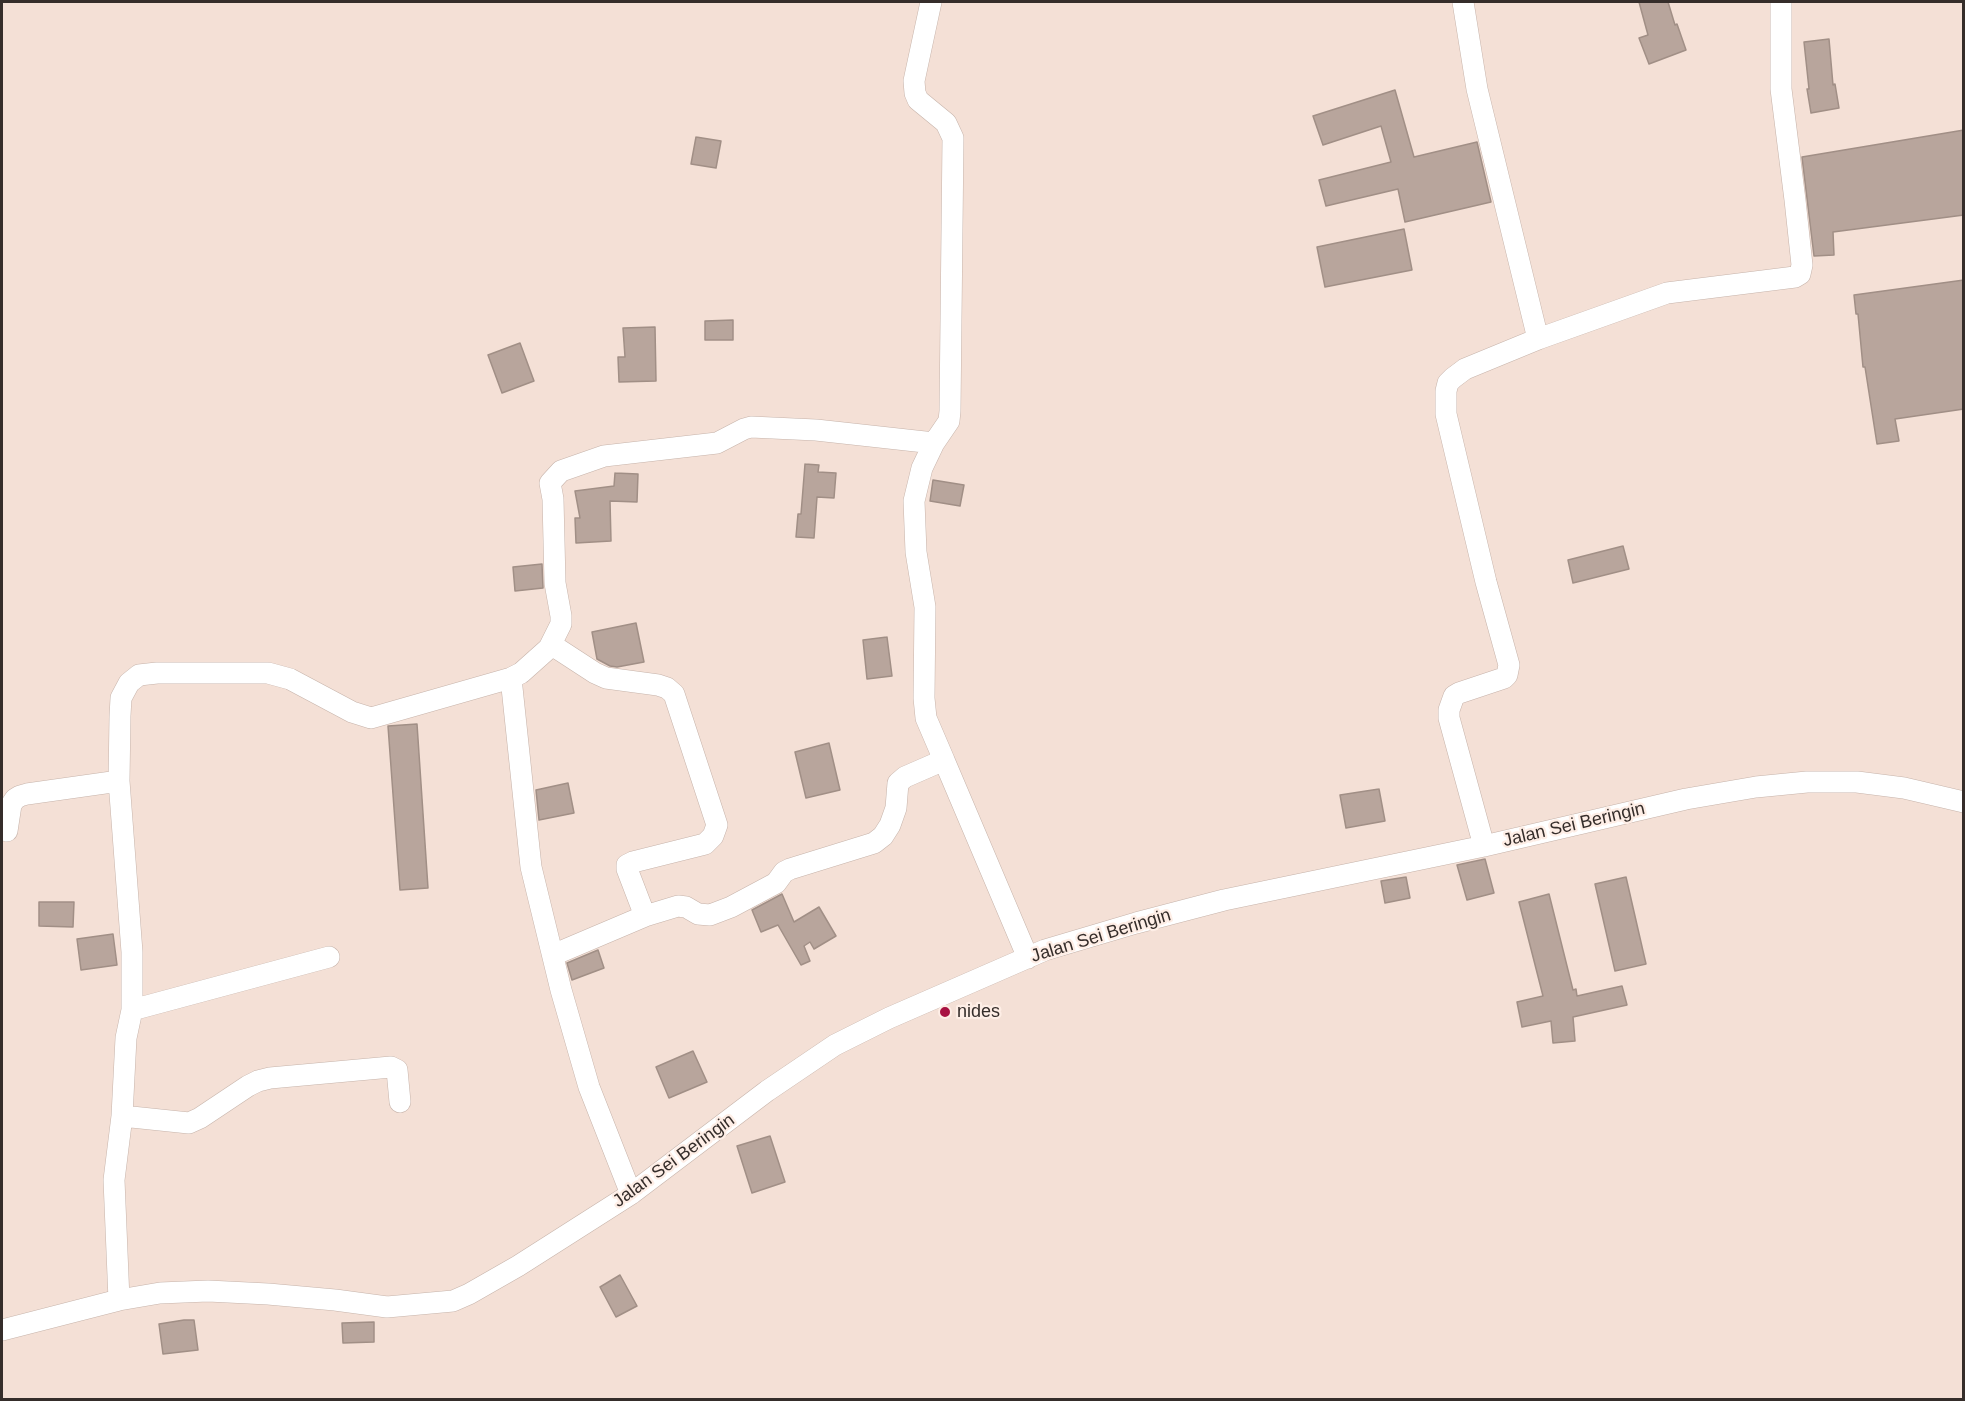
<!DOCTYPE html>
<style>
body{margin:0}
#map{position:relative;width:1965px;height:1401px;overflow:hidden;background:#f4e0d6;font-family:Helvetica,sans-serif}
canvas{display:block}
.frame{position:absolute;inset:0;border:3px solid #352d2a;pointer-events:none}
</style>
<div id="map">
<canvas width="1965" height="1401"></canvas>
<div class="frame"></div>
</div>
<script>
const ctx = document.querySelector('canvas').getContext('2d');
ctx.lineJoin = 'round';
function fillPath(path, color) { ctx.fillStyle = color; ctx.fill(path, 'evenodd'); }
const toPath = rows => new Path2D(rows.map(r => 'M' + r).join(''));
function strokePath(path, color, width, dash) { ctx.strokeStyle = color; ctx.lineWidth = width; ctx.lineCap = dash ? 'butt' : 'round'; ctx.setLineDash(dash || []); ctx.stroke(path); }
function drawText(font, color, halo, rows, align = 'center') {
  ctx.font = font + ' Helvetica,sans-serif'; ctx.lineWidth = 4.5; ctx.setLineDash([]); ctx.textBaseline = 'middle'; ctx.strokeStyle = halo; ctx.fillStyle = color; for (const [text, x, y, turn = 0] of rows) {
    ctx.save(); ctx.translate(x, y); ctx.rotate((+turn || 0) * Math.PI / 180); ctx.textAlign = isNaN(turn) ? turn : align; if (halo) ctx.strokeText(text, 0, 0); ctx.fillText(text, 0, 0); ctx.restore();
  }
}
const building = toPath([
 [1639,2,1668,2,1675,25,1677,24,1686,50,1649,64,1639,38,1648,35,1639,2],
 [1829,39,1833,85,1835,84,1839,108,1811,113,1807,89,1809,89,1804,42,1829,39],
 [1395,90,1414,157,1477,142,1491,202,1405,222,1398,189,1326,206,1319,180,1391,162,1381,126,1323,145,1313,116,1395,90],
 [1964,130,1964,215,1833,232,1834,255,1814,256,1802,157,1964,130],
 [696,137,721,141,716,168,691,164,696,137],
 [1404,229,1412,270,1325,287,1317,247,1404,229],
 [1964,280,1964,409,1895,419,1899,441,1877,444,1865,367,1863,367,1858,314,1856,314,1854,295,1964,280],
 [733,320,733,340,705,340,705,321,733,320],
 [655,327,656,381,619,382,618,357,625,357,623,328,655,327],
 [520,343,534,381,502,393,488,355,520,343],
 [805,464,819,465,818,472,836,473,834,498,817,497,814,538,796,537,798,514,801,514,805,464],
 [615,473,638,474,637,502,610,501,611,541,576,543,575,518,580,518,575,491,614,486,615,473],
 [933,480,964,485,960,506,930,501,933,480],
 [1623,546,1629,569,1573,583,1568,560,1623,546],
 [542,564,543,588,515,591,513,567,542,564],
 [636,623,644,662,617,667,610,666,597,659,592,632,636,623],
 [887,637,892,676,867,679,863,640,887,637],
 [417,724,428,888,400,890,388,726,417,724],
 [829,743,840,790,806,798,795,752,829,743],
 [568,783,574,813,539,820,536,790,568,783],
 [1379,789,1385,821,1346,828,1340,795,1379,789],
 [1485,859,1494,893,1467,900,1457,865,1485,859],
 [1406,877,1410,898,1385,903,1381,881,1406,877],
 [1626,877,1646,964,1615,971,1595,884,1626,877],
 [782,894,794,922,819,907,836,936,814,949,810,942,804,946,810,961,801,965,778,925,761,932,752,910,782,894],
 [1549,894,1573,990,1576,989,1577,996,1622,986,1627,1005,1573,1017,1575,1041,1553,1043,1551,1021,1522,1027,1517,1002,1543,996,1519,902,1549,894],
 [39,902,74,902,73,927,39,926,39,902],
 [113,934,117,965,81,970,77,939,113,934],
 [598,950,604,968,572,980,567,963,598,950],
 [693,1051,707,1082,669,1098,656,1067,693,1051],
 [770,1136,785,1182,752,1193,737,1146,770,1136],
 [620,1275,637,1306,616,1317,600,1287,620,1275],
 [184,1320,194,1320,198,1350,163,1354,159,1324,184,1320],
 [374,1322,374,1342,343,1343,342,1323,374,1322]
]);
const minor = toPath([
 [1463,2,1477,89,1538,339],
 [552,645,595,673,606,678,658,685,667,688,674,694,717,825,713,836,705,844,633,862,627,865,627,869,645,916],
 [511,678,531,867,561,990,589,1087,631,1194],
 [944,760,1028,958],
 [7,831,11,805,15,799,20,796,27,794,119,781],
 [1484,846,1449,718,1449,710,1454,696,1459,693,1504,678,1507,675,1509,665,1486,582,1446,414,1446,391,1448,383,1453,378,1465,369,1538,339,1667,293,1795,277,1800,274,1802,265,1795,200,1781,89,1781,2],
 [553,955,645,916,678,906,686,907,698,914,710,915,731,907,776,883,784,872,790,869,874,843,883,836,890,825,896,808,898,783,905,777,944,760,926,718,924,698,925,607,916,552,914,501,922,468,934,443,949,421,950,411,953,138,946,123,918,100,915,93,914,81,931,2],
 [132,1010,329,957],
 [122,1116,189,1123,200,1118,248,1086,258,1081,270,1078,391,1067,397,1070,400,1102],
 [119,1300,114,1180,122,1116,126,1038,132,1010,132,952,119,781,120,716,121,698,129,683,139,675,157,673,268,673,290,679,352,712,371,718,511,678,521,673,549,648,561,624,561,616,555,583,553,499,550,483,561,471,604,456,717,443,744,429,751,427,816,430,934,443],
 [2,1330,119,1300,160,1293,208,1291,268,1294,335,1300,387,1307,453,1301,469,1294,518,1266,631,1194,767,1091,835,1045,889,1018,1045,950,1136,923,1224,900,1484,846,1686,799,1756,787,1807,782,1857,782,1904,788,1964,802]
]);
const markers = [
 [945,1012,6,"#a81242"]
];
const streetNames = [
 ["Jalan Sei Beringin",1574,825,-13],
 ["Jalan Sei Beringin",1101,936,-17],
 ["Jalan Sei Beringin",674,1161,-36]
];
const poiNames = [
 ["nides",957,1012]
];
fillPath(building, '#b8a59c');
strokePath(building, '#a18f86', 1.5);
strokePath(minor, '#c6b3aa', 22);
strokePath(minor, '#fff', 21);
for (const [x, y, r, color] of markers) { const dot = new Path2D(); dot.arc(x, y, r, 0, 2 * Math.PI); ctx.fillStyle = color; ctx.fill(dot); strokePath(dot, '#feeee6', 2); }
drawText('18px', '#352d2a', '#feeee6', streetNames);
drawText('18px', '#352d2a', '#feeee6', poiNames, 'left');
</script>
